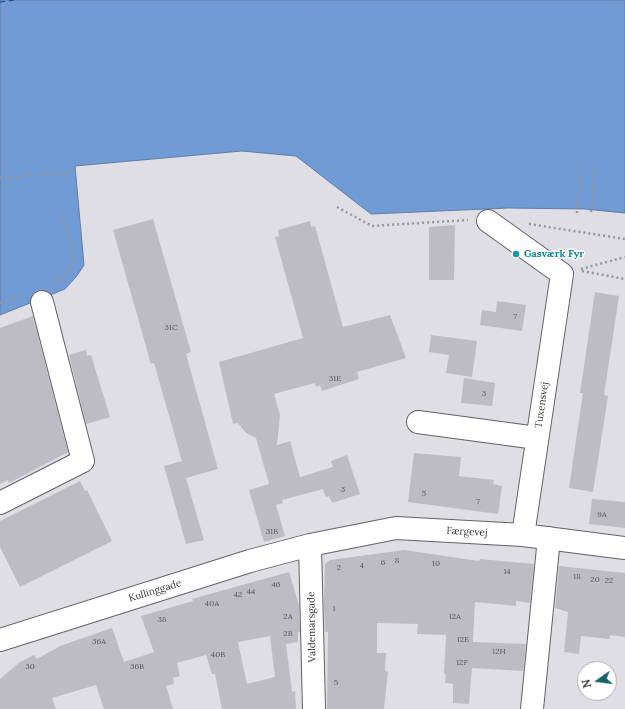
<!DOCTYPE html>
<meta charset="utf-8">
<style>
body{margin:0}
#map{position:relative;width:625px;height:709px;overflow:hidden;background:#dfdee5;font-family:Lora,serif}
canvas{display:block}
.north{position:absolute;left:577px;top:661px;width:40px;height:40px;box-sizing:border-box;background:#fff;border:1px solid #afafb0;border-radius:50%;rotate:256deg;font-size:11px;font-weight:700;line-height:16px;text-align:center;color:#373739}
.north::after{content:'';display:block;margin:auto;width:14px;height:18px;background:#146368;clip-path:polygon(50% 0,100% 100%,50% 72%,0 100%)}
</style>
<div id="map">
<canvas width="625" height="709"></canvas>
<div class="north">N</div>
</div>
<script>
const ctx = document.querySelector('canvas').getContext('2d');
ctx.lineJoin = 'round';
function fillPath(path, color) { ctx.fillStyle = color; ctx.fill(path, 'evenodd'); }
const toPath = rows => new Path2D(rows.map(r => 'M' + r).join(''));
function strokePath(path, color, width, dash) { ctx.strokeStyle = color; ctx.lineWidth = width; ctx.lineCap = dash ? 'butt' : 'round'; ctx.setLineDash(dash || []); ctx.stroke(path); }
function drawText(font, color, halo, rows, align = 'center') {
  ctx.font = font + ' Lora,serif'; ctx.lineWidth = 3; ctx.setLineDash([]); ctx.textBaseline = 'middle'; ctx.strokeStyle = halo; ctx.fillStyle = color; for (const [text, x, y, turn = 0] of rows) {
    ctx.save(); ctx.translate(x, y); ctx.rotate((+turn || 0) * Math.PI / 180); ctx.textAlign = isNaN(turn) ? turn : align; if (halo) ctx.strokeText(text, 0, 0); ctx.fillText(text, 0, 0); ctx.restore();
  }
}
const water = toPath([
 [0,0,625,0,625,213,585,209,508,208,371,214,296,156,242,151,75,166,84,265,76,277,65,289,0,315,0,0]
]);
const ferry = toPath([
 [0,2,16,0]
]);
const building = toPath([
 [153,219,191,352,186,354,218,469,186,478,204,540,186,544,164,466,182,461,154,363,151,364,113,230],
 [310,221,311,227,315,226,343,327,390,315,406,358,357,372,359,379,322,391,320,385,316,387,315,383,274,394,280,415,277,445,290,441,300,477,333,467,331,461,347,455,360,494,332,503,329,496,326,497,323,489,282,500,283,503,276,505,285,536,264,542,249,490,269,484,256,438,246,433,238,423,233,424,219,362,303,338,275,237,279,236,278,230],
 [455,225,454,280,429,280,429,227],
 [595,292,619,296,604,395,608,396,593,492,569,488,583,393,580,393],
 [497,301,526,305,522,331,480,325,482,310,496,312],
 [33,316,68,452,9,483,8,480,0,484,0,328],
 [431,335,477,341,472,377,446,373,449,355,429,352],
 [86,350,87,356,91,355,110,417,86,424,69,355],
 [464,378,495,383,492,406,461,403],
 [414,453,461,457,459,476,494,480,493,484,502,486,498,514,408,502],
 [80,481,85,491,87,490,112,541,20,587,0,547,0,521],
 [592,499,625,502,625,528,589,524],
 [404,550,479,561,480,559,534,564,530,603,516,601,516,606,475,602,473,642,526,644,523,671,472,668,469,704,453,703,453,684,445,683,446,674,444,674,446,635,417,634,418,624,377,623,377,653,386,653,385,671,388,672,384,709,327,709,328,632,325,632,324,603,325,564,330,560],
 [559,566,625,573,625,637,610,635,610,639,581,636,579,654,564,652,568,612,555,608],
 [289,572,299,605,300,632,298,632,298,642,286,644,292,692,295,691,296,709,222,709,215,674,212,674,206,655,177,663,180,676,173,678,174,684,166,686,173,709,104,709,96,685,52,698,56,709,0,709,0,679,20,662,34,655,37,659,60,646,112,628,124,662,154,652,141,616,193,601,192,599],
 [270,636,275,677,247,684,238,642]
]);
const path = toPath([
 [0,178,75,172],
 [337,207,372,226,468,220],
 [591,212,596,165],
 [577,213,581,163],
 [529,224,625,239],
 [581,269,625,257],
 [582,271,625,279],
 [51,283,64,277,74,260,63,217],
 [0,303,24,294]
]);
const minor = toPath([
 [488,221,562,274,523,535],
 [418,422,537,438],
 [0,503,83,461,42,302],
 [310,545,314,709],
 [0,640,250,561,310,545,396,528,523,535,625,548],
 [532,709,549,538]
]);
const markers = [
 [516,254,4,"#0f9aa8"]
];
const numberNames = [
 ["7",515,317],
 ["31C",171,328],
 ["31E",335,379],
 ["3",484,394],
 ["3",343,490],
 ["5",424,494],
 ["7",478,502],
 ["9A",602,515],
 ["31B",272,532],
 ["8",397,561],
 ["6",383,563],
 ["10",436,564],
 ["4",362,566],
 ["2",339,568],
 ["14",507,572],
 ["18",577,577],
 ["20",595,580],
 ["22",609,581],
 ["46",276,585],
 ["44",251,592],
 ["42",238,595],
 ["40A",212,604],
 ["1",334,609],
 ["2A",288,617],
 ["12A",455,617],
 ["38",162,620],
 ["2B",288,634],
 ["12E",463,640],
 ["36A",99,642],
 ["12H",499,652],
 ["40B",218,655],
 ["12F",462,663],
 ["30",30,667],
 ["36B",137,667],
 ["5",336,683]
];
const cultureNames = [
 ["Gasværk Fyr",524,254]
];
const streetNames = [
 ["Tuxensvej",542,405,-82],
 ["Færgevej",467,532,3],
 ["Kullinggade",155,591,-17],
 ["Valdemarsgade",312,627,-91]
];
fillPath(water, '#709bd5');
strokePath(water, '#5f7da6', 1);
strokePath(ferry, '#144c92', 1, [5, 4]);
fillPath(building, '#bcbcc2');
strokePath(minor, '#616166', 24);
strokePath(path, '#96969b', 2.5, [2, 3]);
strokePath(minor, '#fff', 22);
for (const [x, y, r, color] of markers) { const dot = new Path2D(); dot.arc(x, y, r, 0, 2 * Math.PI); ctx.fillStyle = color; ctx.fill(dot); strokePath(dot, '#fff', 1.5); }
drawText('8px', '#58585b', null, numberNames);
drawText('bold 10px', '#0d838f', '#fff', cultureNames, 'left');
drawText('10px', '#373739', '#fff', streetNames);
</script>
